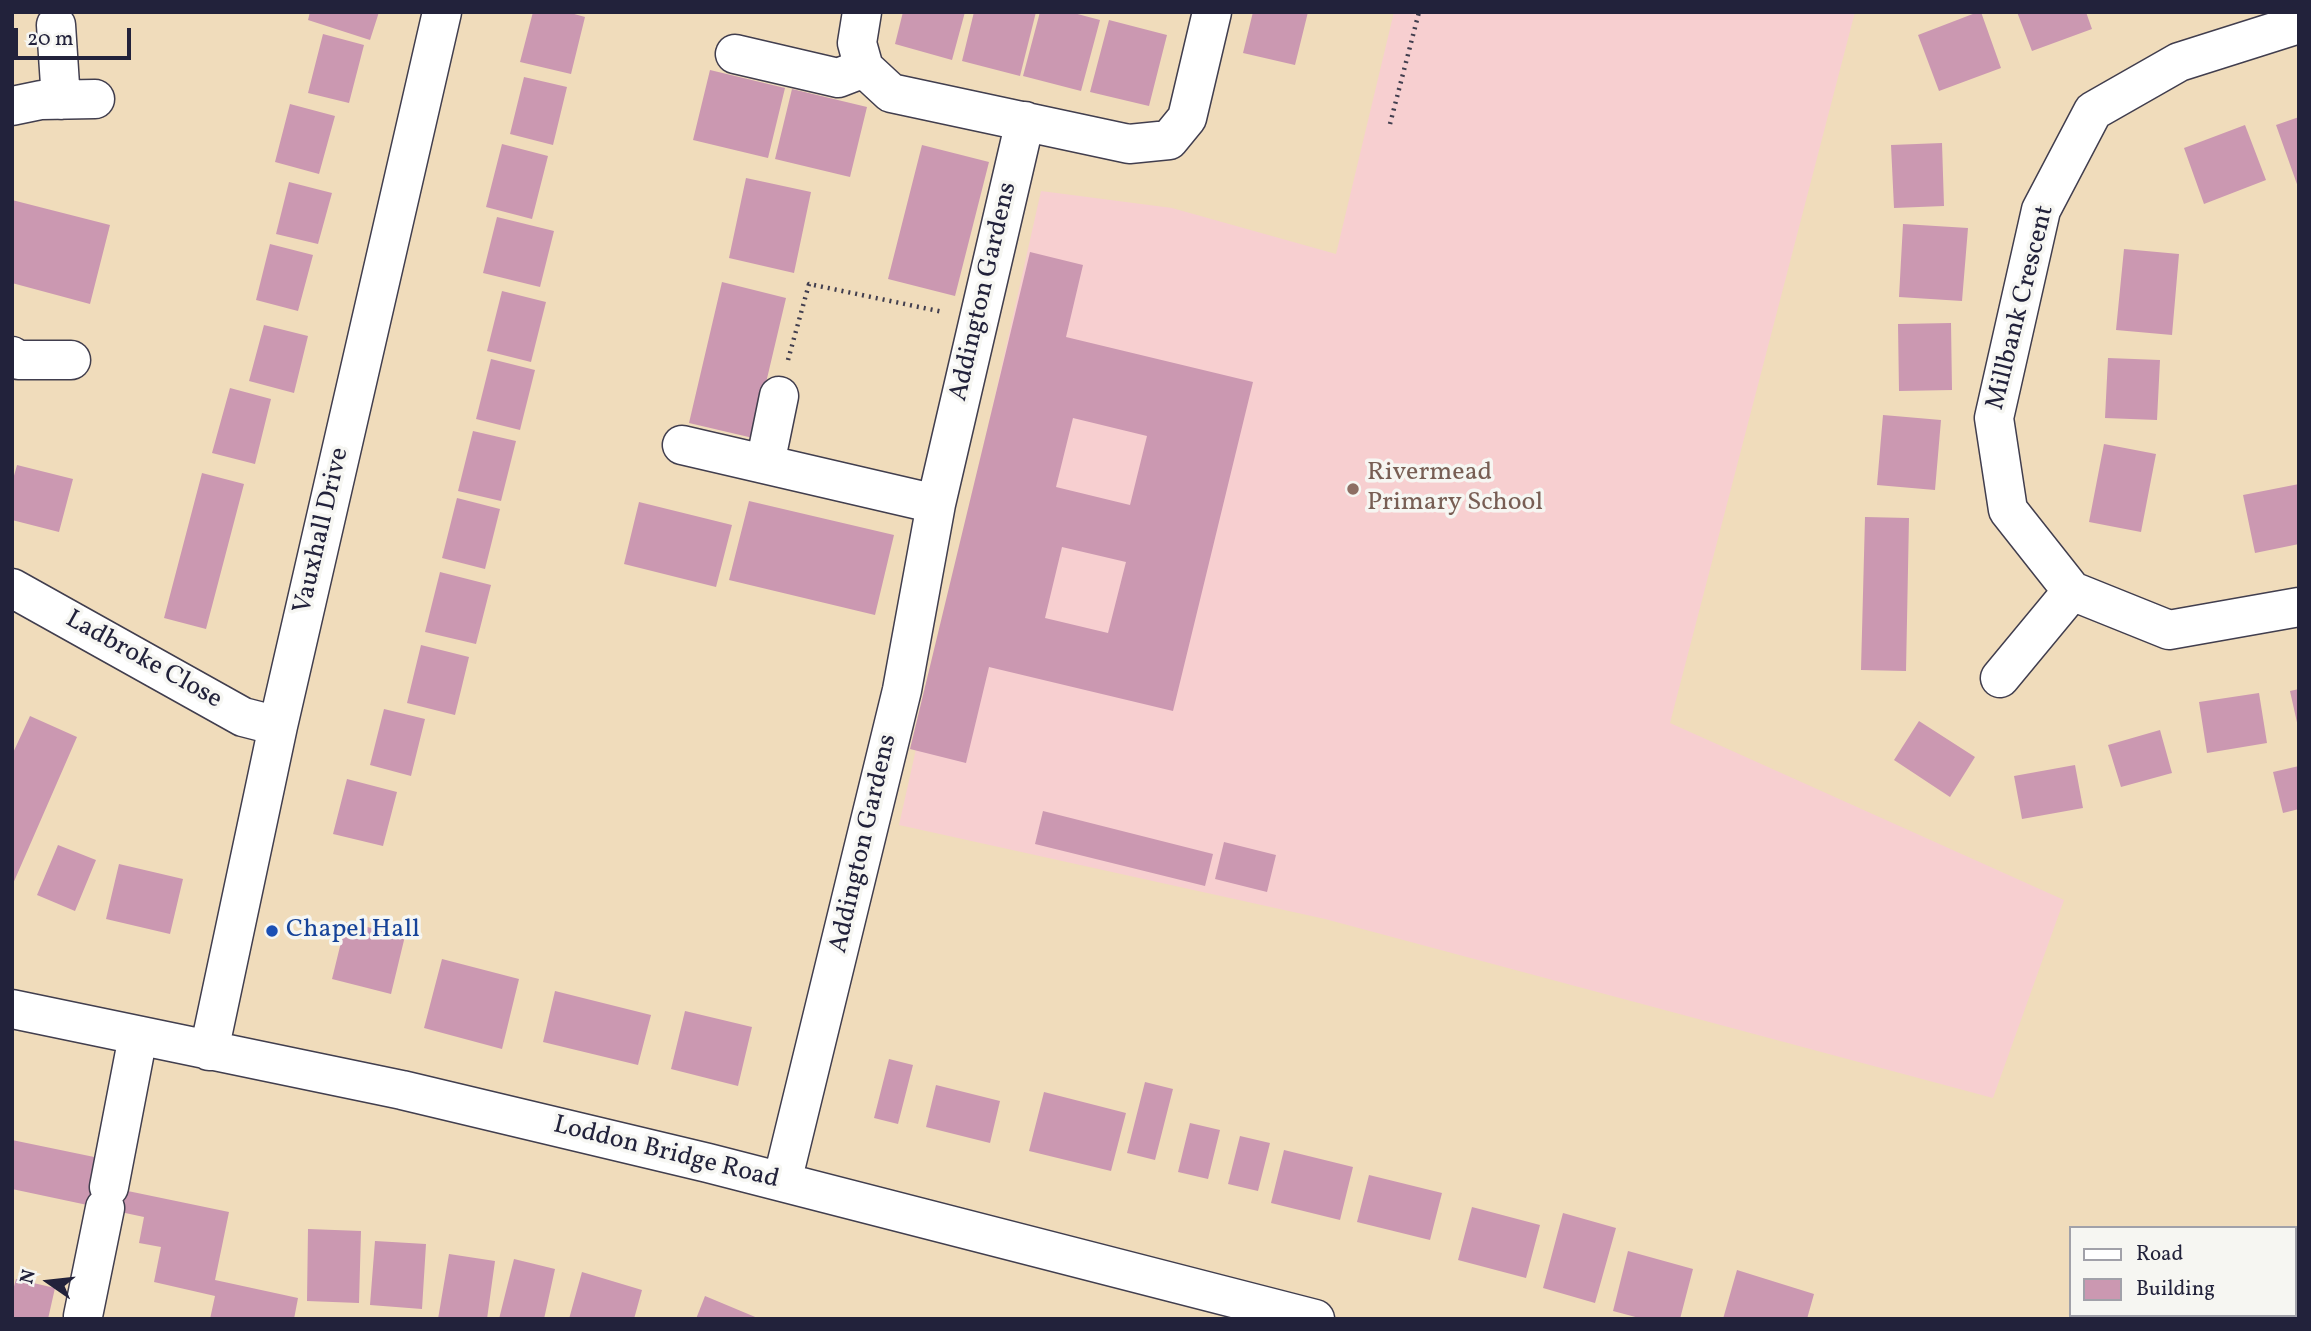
<!DOCTYPE html>
<style>
body{margin:0}
#map{position:relative;width:2311px;height:1331px;overflow:hidden;background:#f0dcbb;font-family:Vollkorn,serif}
canvas{display:block}
.frame{position:absolute;inset:0;border:14px solid #22223b;pointer-events:none}
.legend{position:absolute;left:2069px;top:1226px;width:228px;height:91px;box-sizing:border-box;background:#f6f6f2;border:2px solid #a1a1a9;margin:0;padding:9px 12px;list-style:none;font-size:21px;color:#22223b}
.legend li{display:flex;align-items:center;gap:14px;height:35px}
.legend b{width:35px;border:2px solid #a1a1a9}
.north{position:absolute;left:14px;top:1247px;width:70px;height:70px;-webkit-text-stroke:5px #f6f6f2;paint-order:stroke;rotate:284deg;font-size:19px;font-weight:700;line-height:28px;text-align:center;color:#22223b}
.north::after{content:'';display:block;margin:auto;width:24px;height:32px;background:#22223b;clip-path:polygon(50% 0,100% 100%,50% 72%,0 100%)}
.scale{position:absolute;left:14px;top:28px;width:117px;height:32px;box-sizing:border-box;border:4px solid #22223b;border-top:0;padding-left:9px;font-size:21px;line-height:24px;white-space:nowrap;color:#22223b;-webkit-text-stroke:5px #f6f6f2;paint-order:stroke}
</style>
<div id="map">
<canvas width="2311" height="1331"></canvas>
<div class="frame"></div>
<ul class="legend">
<li><b style="height:9px;background:#fff"></b>Road</li>
<li><b style="height:19px;background:#cb98b1"></b>Building</li>
</ul>
<div class="north">N</div>
<div class="scale">20 m</div>
</div>
<script>
const ctx = document.querySelector('canvas').getContext('2d');
ctx.lineJoin = 'round';
function fillPath(path, color) { ctx.fillStyle = color; ctx.fill(path, 'evenodd'); }
const toPath = rows => new Path2D(rows.map(r => 'M' + r).join(''));
function strokePath(path, color, width, dash) { ctx.strokeStyle = color; ctx.lineWidth = width; ctx.lineCap = dash ? 'butt' : 'round'; ctx.setLineDash(dash || []); ctx.stroke(path); }
function drawText(font, color, halo, rows, align = 'center') {
  ctx.font = font + ' Vollkorn,serif'; ctx.lineWidth = 7; ctx.setLineDash([]); ctx.textBaseline = 'middle'; ctx.strokeStyle = halo; ctx.fillStyle = color; for (const [text, x, y, turn = 0] of rows) {
    ctx.save(); ctx.translate(x, y); ctx.rotate((+turn || 0) * Math.PI / 180); ctx.textAlign = isNaN(turn) ? turn : align; if (halo) ctx.strokeText(text, 0, 0); ctx.fillText(text, 0, 0); ctx.restore();
  }
}
const built = toPath([
 [1394,12,1855,12,1670,723,2064,900,1993,1098,1325,919,899,825,1041,191,1172,208,1336,254]
]);
const building = toPath([
 [310,12,379,12,370,40,308,20],
 [533,12,567,12,585,17,571,74,520,62],
 [903,12,965,12,952,60,895,44],
 [974,12,1036,12,1020,76,962,61],
 [1040,12,1070,12,1100,20,1081,91,1023,76],
 [1253,12,1308,12,1295,65,1243,53],
 [1978,12,1981,12,2001,68,1939,91,1918,35],
 [2017,12,2086,12,2092,29,2032,51],
 [1109,20,1167,35,1149,106,1090,92],
 [323,34,364,45,349,103,308,93],
 [710,70,785,88,768,158,693,140],
 [524,77,567,87,553,145,510,134],
 [792,89,867,107,850,177,775,159],
 [290,104,335,116,319,174,275,162],
 [2299,117,2299,187,2298,187,2276,125],
 [2245,125,2266,180,2204,204,2184,148],
 [1942,143,1944,206,1894,208,1891,145],
 [502,144,548,156,532,219,486,207],
 [922,145,989,162,955,296,888,279],
 [746,178,811,192,794,273,729,258],
 [289,182,332,193,318,244,276,234],
 [12,200,110,225,90,304,12,283],
 [497,217,554,231,540,287,483,273],
 [1903,224,1968,228,1962,301,1899,297],
 [270,244,313,255,298,311,256,300],
 [2124,249,2179,254,2172,335,2116,330],
 [1030,252,1083,265,1066,337,1253,382,1173,711,989,667,966,763,910,749],
 [1073,418,1147,436,1130,505,1056,487],
 [1062,547,1126,562,1108,633,1045,618],
 [722,282,786,298,753,438,689,423],
 [502,291,546,302,531,362,487,351],
 [1951,323,1952,390,1899,391,1898,324],
 [264,325,308,336,294,393,249,381],
 [2108,358,2160,360,2157,420,2105,418],
 [491,359,535,370,520,430,476,419],
 [230,388,271,399,255,464,212,453],
 [1883,415,1941,420,1935,490,1877,485],
 [473,431,516,441,501,501,458,491],
 [2104,444,2156,454,2141,532,2089,522],
 [17,465,73,479,59,532,12,520,12,483],
 [202,473,244,484,206,629,164,618],
 [2299,484,2299,544,2255,553,2243,495],
 [457,498,500,509,485,569,442,558],
 [749,501,894,535,875,615,729,580],
 [639,502,732,525,716,587,624,564],
 [1865,517,1909,518,1906,671,1861,670],
 [440,572,491,585,476,644,425,632],
 [421,645,469,657,455,715,407,703],
 [2299,689,2299,727,2298,727,2290,691],
 [2259,693,2267,743,2207,753,2199,702],
 [384,709,425,719,411,776,370,765],
 [30,716,77,737,12,886,12,755],
 [1919,721,1975,757,1950,797,1894,760],
 [2160,730,2172,773,2121,787,2108,745],
 [2075,765,2083,808,2022,819,2014,776],
 [2299,766,2299,809,2283,813,2273,772],
 [347,779,397,792,383,846,333,834],
 [1043,811,1213,854,1205,886,1035,844],
 [1224,842,1276,855,1267,892,1215,879],
 [58,845,96,860,75,911,37,895],
 [119,864,183,879,170,934,106,919],
 [346,922,405,936,391,994,332,979],
 [442,959,519,979,502,1049,424,1028],
 [555,991,651,1015,638,1065,543,1042],
 [685,1011,752,1027,738,1086,671,1069],
 [889,1059,913,1065,898,1124,874,1118],
 [1145,1082,1173,1089,1155,1160,1127,1153],
 [936,1085,1000,1101,990,1143,926,1127],
 [1044,1092,1126,1113,1111,1171,1029,1151],
 [1190,1123,1220,1130,1208,1179,1178,1172],
 [1240,1136,1270,1143,1258,1191,1228,1184],
 [12,1140,99,1158,94,1184,229,1212,215,1280,298,1298,294,1319,210,1319,215,1296,154,1282,161,1247,139,1243,144,1217,12,1189],
 [1284,1150,1353,1167,1340,1220,1271,1203],
 [1369,1175,1442,1193,1430,1240,1357,1222],
 [1472,1207,1540,1225,1526,1278,1458,1260],
 [1563,1213,1616,1228,1595,1303,1543,1288],
 [308,1229,361,1231,359,1303,307,1301],
 [375,1241,426,1244,422,1309,370,1305],
 [1628,1251,1693,1269,1680,1319,1643,1319,1613,1311],
 [449,1254,495,1261,487,1319,438,1319],
 [514,1259,555,1269,544,1319,499,1319],
 [1737,1270,1814,1294,1807,1319,1723,1319],
 [582,1272,642,1290,634,1319,569,1319],
 [16,1279,55,1288,48,1319,12,1319,12,1294],
 [2295,1291,2299,1291,2299,1319,2227,1319,2226,1315,2295,1315],
 [705,1296,760,1319,696,1319],
 [2127,1315,2209,1315,2209,1319,2127,1319]
]);
const path = toPath([
 [1390,124,1419,12],
 [788,360,809,284,943,312]
]);
const minor = toPath([
 [862,12,857,43,864,68,891,93,1129,144,1169,140,1187,118,1212,12],
 [2299,24,2179,62,2093,111,2041,210,1994,418,2008,510,2072,591,2169,630,2299,607],
 [56,25,61,100],
 [735,54,838,78,864,68],
 [12,106,41,100,95,99],
 [12,356,18,360,71,360],
 [682,445,936,504],
 [765,464,779,396],
 [12,588,243,717,278,726],
 [2000,678,2072,591],
 [12,1009,402,1090,708,1163,1315,1319],
 [209,1051,278,726,442,12],
 [782,1182,902,690,936,504,1025,121],
 [109,1187,138,1036],
 [83,1316,105,1208]
]);
const markers = [
 [1353,489,7,"#8d6e63"],
 [272,931,7,"#1a4fb4"]
];
const streetNames = [
 ["Addington Gardens",985,292,-77],
 ["Millbank Crescent",2022,308,-76],
 ["Vauxhall Drive",323,531,-77],
 ["Ladbroke Close",143,661,29],
 ["Addington Gardens",865,844,-77],
 ["Loddon Bridge Road",666,1154,14]
];
const educationNames = [
 ["Rivermead",1367,474],
 ["Primary School",1367,504]
];
const transitNames = [
 ["Chapel Hall",286,931]
];
fillPath(built, '#f7cfd0');
fillPath(building, '#cb98b1');
strokePath(minor, '#413e4e', 41);
strokePath(path, '#413e4e', 4.5, [2, 5]);
strokePath(minor, '#fff', 38);
for (const [x, y, r, color] of markers) { const dot = new Path2D(); dot.arc(x, y, r, 0, 2 * Math.PI); ctx.fillStyle = color; ctx.fill(dot); strokePath(dot, '#f6f6f2', 2.5); }
drawText('26px', '#22223b', '#f6f6f2', streetNames);
drawText('26px', '#785e54', '#f6f6f2', educationNames, 'left');
drawText('26px', '#164399', '#f6f6f2', transitNames, 'left');
</script>
